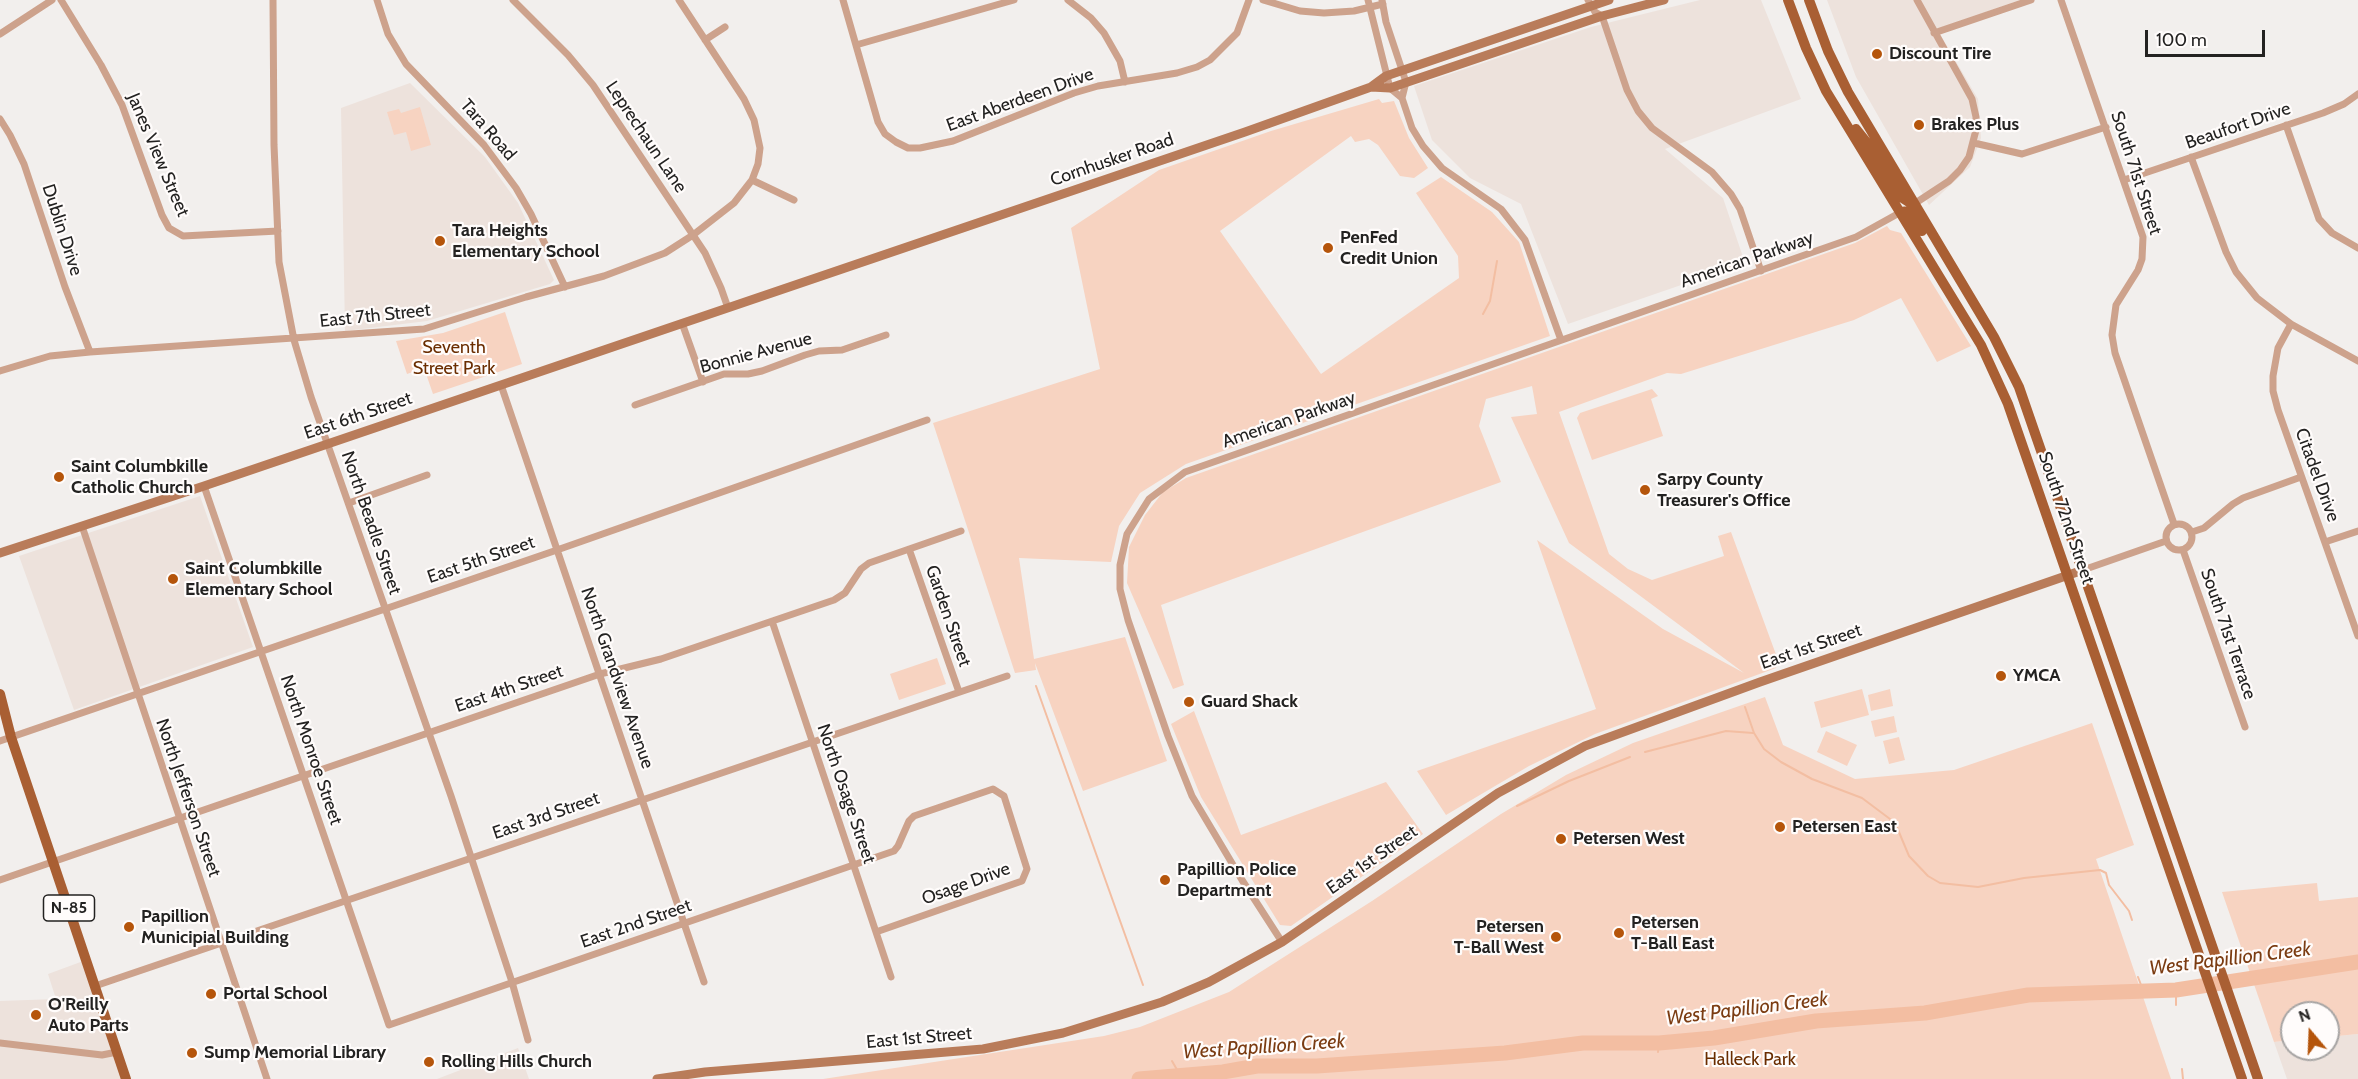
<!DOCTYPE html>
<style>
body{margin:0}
#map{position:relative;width:2358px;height:1079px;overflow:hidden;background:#f2efed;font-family:Cabin,sans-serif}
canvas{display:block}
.north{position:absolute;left:2280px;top:1001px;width:60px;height:60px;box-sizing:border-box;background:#fffcfb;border:2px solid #a7a5a4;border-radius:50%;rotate:341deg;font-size:16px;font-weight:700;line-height:24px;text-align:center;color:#232221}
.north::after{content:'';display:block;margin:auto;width:21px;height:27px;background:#b5550b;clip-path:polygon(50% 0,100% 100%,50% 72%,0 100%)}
.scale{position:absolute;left:2145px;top:30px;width:120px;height:27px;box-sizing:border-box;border:3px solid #232221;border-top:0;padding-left:8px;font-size:18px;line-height:21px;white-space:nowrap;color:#232221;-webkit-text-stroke:4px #fffcfb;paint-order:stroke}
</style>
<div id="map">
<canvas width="2358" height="1079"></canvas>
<div class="north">N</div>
<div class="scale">100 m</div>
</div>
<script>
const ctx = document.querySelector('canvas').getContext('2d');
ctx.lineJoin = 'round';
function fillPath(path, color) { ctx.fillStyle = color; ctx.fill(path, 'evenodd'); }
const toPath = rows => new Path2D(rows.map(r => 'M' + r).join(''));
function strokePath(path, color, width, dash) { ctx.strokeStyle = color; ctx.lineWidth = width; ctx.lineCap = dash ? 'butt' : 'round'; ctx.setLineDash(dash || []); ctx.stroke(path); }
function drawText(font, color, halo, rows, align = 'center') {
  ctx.font = font + ' Cabin,sans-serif'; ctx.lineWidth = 4.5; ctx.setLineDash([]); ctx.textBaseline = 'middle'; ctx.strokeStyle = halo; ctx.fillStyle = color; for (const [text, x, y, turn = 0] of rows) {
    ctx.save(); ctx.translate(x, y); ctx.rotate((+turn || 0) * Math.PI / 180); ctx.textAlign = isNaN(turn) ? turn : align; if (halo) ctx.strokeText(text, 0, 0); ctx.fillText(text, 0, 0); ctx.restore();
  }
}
const built = toPath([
 [1700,0,1761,0,1801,99,1665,149,1723,198,1745,263,1568,324,1521,204,1470,178,1432,140,1414,86,1591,27],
 [1827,0,2020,0,1937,29,1978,99,1981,138,1970,167,1929,205,1856,77],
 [410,83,485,157,518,203,554,280,550,284,427,321,345,331,341,108],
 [200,496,253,647,74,710,19,556],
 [86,960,124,1079,0,1079,0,1001,56,999,48,974],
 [2358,1034,2358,1079,2287,1079,2274,1042,2292,1040,2292,1049,2328,1049,2328,1037],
 [518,1048,529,1079,437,1079]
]);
const green = toPath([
 [1379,99,1382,103,1394,101,1409,138,1428,168,1414,178,1400,176,1378,145,1369,139,1355,142,1351,136,1220,231,1321,374,1459,278,1458,256,1416,193,1441,177,1492,212,1519,242,1550,336,1186,464,1140,493,1119,526,1111,562,1019,558,1034,659,1125,637,1167,761,1083,791,1035,663,1036,670,1015,673,933,423,1100,369,1071,228,1159,170,1271,131],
 [420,107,431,145,411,151,406,132,394,135,387,112,399,109,401,113],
 [1887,226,1890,230,1901,233,1971,346,1937,362,1901,298,1854,320,1681,374,1667,373,1559,412,1609,554,1628,569,1652,580,1724,556,1718,536,1731,532,1778,660,1776,668,1595,734,1529,766,1446,815,1417,771,1596,709,1537,540,1663,629,1744,673,1569,543,1511,417,1537,414,1532,386,1486,399,1479,426,1501,482,1161,605,1184,685,1173,689,1127,583,1129,547,1145,515,1163,492,1186,478,1855,243],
 [505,312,522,364,433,394,424,368,407,374,396,341,443,333],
 [1652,389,1658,396,1651,399,1663,436,1592,460,1577,418,1580,413],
 [937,658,946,684,899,700,890,674],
 [1862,689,1869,715,1821,728,1814,702],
 [1890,689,1893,706,1871,711,1868,695],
 [1765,697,1783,745,1855,779,1954,770,2092,723,2134,845,2096,859,2171,1079,823,1079,1104,1036,1140,1027,1229,992,1372,901,1501,814,1566,775,1633,743],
 [1194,711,1241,835,1386,782,1423,834,1291,926,1280,925,1201,797,1171,724],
 [1894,716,1897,732,1875,737,1871,721],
 [1826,731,1857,745,1847,766,1817,752],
 [1899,737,1905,760,1889,764,1883,741],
 [2317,883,2319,901,2358,897,2358,1034,2328,1037,2328,1013,2292,1013,2292,1040,2274,1042,2222,892]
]);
const stream = toPath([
 [1483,314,1490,301,1497,261],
 [1036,686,1143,985],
 [1745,707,1754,733,1764,749,1781,762,1812,779,1862,798,1890,819,1896,825,1909,856,1928,876,1940,883,1978,887,2024,878,2100,870,2106,873,2109,885,2129,911,2132,920],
 [1645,752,1726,731,1753,733],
 [1517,806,1569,781,1630,757],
 [2138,977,2143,990],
 [2176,1005,2176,990],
 [1658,1052,1659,1043],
 [1172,1061,1180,1075],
 [2182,1069,2183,1079]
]);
const river = toPath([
 [1139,1079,1223,1072,1257,1066,1317,1066,1505,1053,1583,1043,1659,1043,1714,1038,1816,1021,1925,1013,2028,995,2176,990,2358,962]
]);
const street = toPath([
 [61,0,101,65,122,105,162,215,169,228,183,236,278,231],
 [273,0,274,145,279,262,294,340,311,397,451,796,512,982,528,1040],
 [377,0,388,34,406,64,484,145,516,188,531,214,565,287],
 [513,0,568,55,593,85,705,253,721,288,728,308],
 [843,0,878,122,885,134,896,142,908,148,920,148,953,141,1074,93,1098,86,1177,73,1197,67,1210,60,1237,33,1249,0],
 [1068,0,1091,18,1104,33,1120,61,1125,82],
 [1263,0,1300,11,1324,13,1354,11,1383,4],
 [1368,0,1390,88,1402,98,1412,128,1423,146,1442,168,1501,209,1525,240,1561,340],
 [1382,0,1386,22,1406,82,1402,98],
 [1588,0,1595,12,1602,16,1627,90,1638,111,1652,128,1712,172,1731,194,1740,209,1761,271],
 [2061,0,2143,237,2142,259,2138,270,2116,305,2112,335,2115,353,2174,524],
 [1934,33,2031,0],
 [0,34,52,0],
 [705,40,725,27],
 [856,45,1014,0],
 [0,119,10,135,24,164,65,287,90,352],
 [2286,125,2319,219,2332,233,2358,248],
 [1974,143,2022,154,2106,127],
 [2191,157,2226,252,2236,272,2257,298,2291,324,2358,361],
 [752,180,794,200],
 [2124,180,2323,113,2344,104,2358,94],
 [1914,204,1949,181,1960,170,1969,157,1976,130,1976,117,1972,99,1917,0],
 [682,323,703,382],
 [2291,324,2278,348,2273,376,2273,391,2278,410,2358,636],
 [0,371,50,356,90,352,424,329,526,297,604,276,665,253,693,235,734,203,752,180,758,164,760,148,754,120,744,99,679,0],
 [501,385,704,982],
 [635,405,724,374,748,374,762,371,805,355,819,351,842,350,886,335],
 [204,486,389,1025,894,851,898,846,909,821,914,816,993,789,1004,796,1027,869,1022,881,876,932],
 [349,503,427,475],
 '2166 537a13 13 0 1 1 26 0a13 13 0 1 1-26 0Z',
 [82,526,267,1079],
 [2192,532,2204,528,2233,504,2243,498,2301,477],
 [2325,542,2358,531],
 [909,549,959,692],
 [2183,550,2245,727],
 [2083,570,2166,541],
 [772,621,891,977],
 [0,741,557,550,927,420],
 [0,880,600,674,661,659,834,600,845,593,861,569,869,563,961,531],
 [1282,942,1242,880,1192,796,1168,736,1128,620,1120,589,1120,565,1127,534,1149,499,1185,472,1856,237,1901,212],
 [95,986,1007,676],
 [0,1043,102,1055,117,1052]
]);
const secondary = toPath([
 [1371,87,1390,88,1602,16,1664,0],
 [0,553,204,486,1245,132,1371,87,1386,76,1609,0],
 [657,1079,705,1072,983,1049,1063,1033,1162,1002,1209,982,1282,942,1498,793,1585,746,1760,682,2083,570]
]);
const primary = toPath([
 [1788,0,1806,48,1826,91,1981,345,2008,404,2242,1079],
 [1809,0,1828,51,1848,92,1994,337,2019,387,2258,1079],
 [1856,129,1868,144,1901,197,1912,204],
 [1901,212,1909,211,1922,231],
 [0,694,11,737,126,1079]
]);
const markers = [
 [1877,54,6,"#b5550b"],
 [1919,125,6,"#b5550b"],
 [440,241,6,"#b5550b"],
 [1328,248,6,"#b5550b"],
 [59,477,6,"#b5550b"],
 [1645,490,6,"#b5550b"],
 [173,579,6,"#b5550b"],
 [2001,676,6,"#b5550b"],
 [1189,702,6,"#b5550b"],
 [1780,827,6,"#b5550b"],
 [1561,839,6,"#b5550b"],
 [1165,880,6,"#b5550b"],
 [129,927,6,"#b5550b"],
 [1619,933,6,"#b5550b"],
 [1556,937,6,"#b5550b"],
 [211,994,6,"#b5550b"],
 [36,1015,6,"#b5550b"],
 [192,1053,6,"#b5550b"],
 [429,1062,6,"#b5550b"]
];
const shields = [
 [69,908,51]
];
const shieldNames = [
 ["N-85",69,908]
];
const poiNames = [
 ["Discount Tire",1889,54],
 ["Brakes Plus",1931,125],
 ["Tara Heights",452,231],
 ["Elementary School",452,252],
 ["PenFed",1340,238],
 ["Credit Union",1340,259],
 ["Saint Columbkille",71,467],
 ["Catholic Church",71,488],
 ["Sarpy County",1657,480],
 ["Treasurer's Office",1657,501],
 ["Saint Columbkille",185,569],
 ["Elementary School",185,590],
 ["YMCA",2013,676],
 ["Guard Shack",1201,702],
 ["Petersen East",1792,827],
 ["Petersen West",1573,839],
 ["Papillion Police",1177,870],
 ["Department",1177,891],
 ["Papillion",141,917],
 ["Municipial Building",141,938],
 ["Petersen",1631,923],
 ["T-Ball East",1631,944],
 ["Petersen",1544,927,"right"],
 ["T-Ball West",1544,948,"right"],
 ["Portal School",223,994],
 ["O'Reilly",48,1005],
 ["Auto Parts",48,1026],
 ["Sump Memorial Library",204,1053],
 ["Rolling Hills Church",441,1062]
];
const streetNames = [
 ["East Aberdeen Drive",1020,100,-20],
 ["Beaufort Drive",2238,126,-19],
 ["Tara Road",488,130,49],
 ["Leprechaun Lane",646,137,56],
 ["Janes View Street",158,155,67],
 ["Cornhusker Road",1112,160,-19],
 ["South 71st Street",2136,173,72],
 ["Dublin Drive",62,230,72],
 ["American Parkway",1747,260,-19],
 ["East 7th Street",375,316,-6],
 ["Bonnie Avenue",756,353,-15],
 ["East 6th Street",358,416,-19],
 ["American Parkway",1289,420,-19],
 ["Citadel Drive",2317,475,70],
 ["South 72nd Street",2066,518,71],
 ["North Beadle Street",371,523,71],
 ["East 5th Street",481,560,-19],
 ["Garden Street",948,616,71],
 ["South 71st Terrace",2228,634,71],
 ["East 1st Street",1811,647,-19],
 ["North Grandview Avenue",617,678,71],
 ["East 4th Street",509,689,-19],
 ["North Monroe Street",311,750,71],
 ["North Osage Street",846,794,71],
 ["North Jefferson Street",188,798,71],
 ["East 3rd Street",546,816,-19],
 ["East 1st Street",1372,860,-35],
 ["Osage Drive",966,884,-20],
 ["East 2nd Street",636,924,-19],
 ["East 1st Street",919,1038,-5]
];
const parkNames = [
 ["Seventh",454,348],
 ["Street Park",454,369],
 ["Halleck Park",1750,1060]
];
const waterNames = [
 ["West Papillion Creek",2230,959,-7],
 ["West Papillion Creek",1747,1009,-7],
 ["West Papillion Creek",1264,1047,-4]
];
fillPath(built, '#ede2dc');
fillPath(green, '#f7d3c1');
strokePath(stream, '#f3bea2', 2);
strokePath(river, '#f3bea2', 15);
strokePath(street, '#cda28c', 7);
strokePath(secondary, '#b97c5a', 9);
strokePath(primary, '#a95f33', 10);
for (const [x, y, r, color] of markers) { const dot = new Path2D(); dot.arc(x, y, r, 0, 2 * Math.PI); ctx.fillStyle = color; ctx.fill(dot); strokePath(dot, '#fffcfb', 2); }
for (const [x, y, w] of shields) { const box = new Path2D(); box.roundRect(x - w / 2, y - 13, w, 26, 4.5); ctx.fillStyle = '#fffcfb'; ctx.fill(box); strokePath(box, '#232221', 1.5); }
drawText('bold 16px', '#232221', null, shieldNames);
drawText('bold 18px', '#232221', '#fffcfb', poiNames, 'left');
drawText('18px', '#232221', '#fffcfb', streetNames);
drawText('18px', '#6a2d00', '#fffcfb', parkNames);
drawText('italic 20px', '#7b3c12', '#fffcfb', waterNames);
</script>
